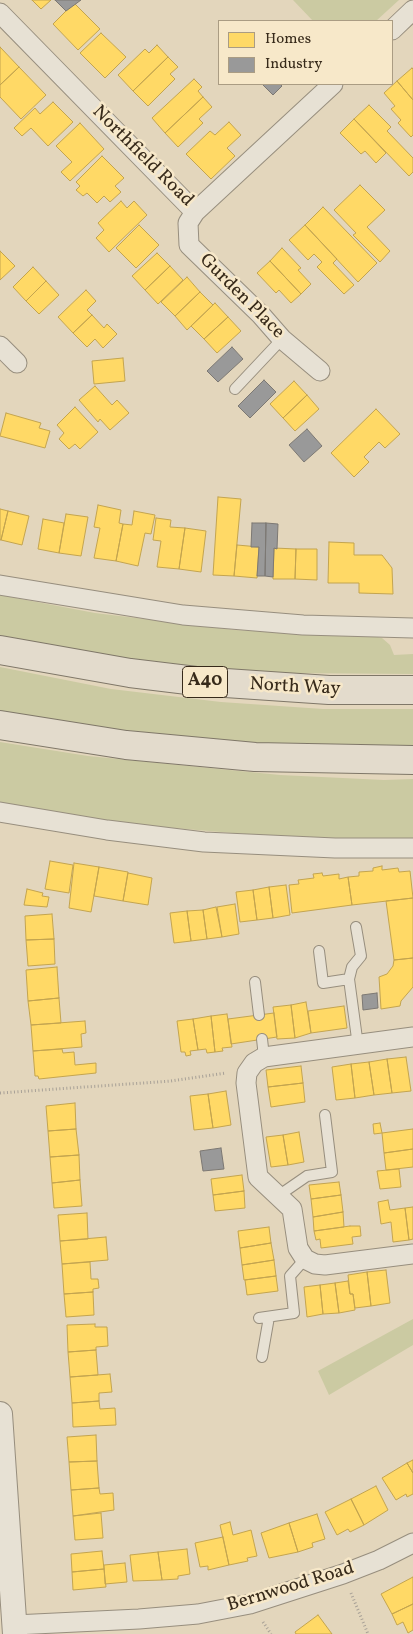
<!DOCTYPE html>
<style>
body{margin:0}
#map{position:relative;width:413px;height:1634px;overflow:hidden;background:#e3d6bc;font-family:Vollkorn,serif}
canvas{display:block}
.legend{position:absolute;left:218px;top:20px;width:175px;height:65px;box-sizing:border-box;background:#f7e8c9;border:1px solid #aa9c83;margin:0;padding:6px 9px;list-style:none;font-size:15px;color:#372a1a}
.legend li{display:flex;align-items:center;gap:10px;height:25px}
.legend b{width:25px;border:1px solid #aa9c83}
</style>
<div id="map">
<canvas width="413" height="1634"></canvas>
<ul class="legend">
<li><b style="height:14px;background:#ffd966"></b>Homes</li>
<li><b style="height:14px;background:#999"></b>Industry</li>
</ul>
</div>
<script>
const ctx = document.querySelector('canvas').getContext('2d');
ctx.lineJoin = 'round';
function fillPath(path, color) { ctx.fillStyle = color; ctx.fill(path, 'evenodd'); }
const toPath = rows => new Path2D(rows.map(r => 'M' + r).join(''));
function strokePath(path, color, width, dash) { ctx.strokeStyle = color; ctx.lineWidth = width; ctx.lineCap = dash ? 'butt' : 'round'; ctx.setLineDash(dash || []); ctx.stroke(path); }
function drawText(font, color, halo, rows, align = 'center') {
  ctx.font = font + ' Vollkorn,serif'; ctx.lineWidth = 5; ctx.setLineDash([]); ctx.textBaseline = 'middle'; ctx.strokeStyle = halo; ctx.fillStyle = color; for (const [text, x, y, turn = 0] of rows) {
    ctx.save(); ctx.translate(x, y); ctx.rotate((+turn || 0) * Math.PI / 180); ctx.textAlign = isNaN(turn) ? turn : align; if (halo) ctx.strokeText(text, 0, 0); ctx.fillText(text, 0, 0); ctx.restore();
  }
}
const green = toPath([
 [293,0,399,0,376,21,313,21],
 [0,595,95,613,235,630,373,636,382,638,390,645,394,655,413,654,413,674,277,673,143,664,0,635],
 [0,667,111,689,221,702,323,709,413,709,413,747,304,746,228,741,86,726,37,719,0,711],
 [0,742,88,756,280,775,384,780,413,779,413,841,257,835,149,826,82,817,0,802],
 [413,1319,413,1345,329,1395,318,1371]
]);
const homes = toPath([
 [32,0,51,0,41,9,32,0],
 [74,3,100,29,78,50,53,24,74,3],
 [101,33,126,57,105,78,80,53,101,33],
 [157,45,168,57,133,91,118,75,145,49,149,53,157,45],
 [0,47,19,67,0,85,0,47],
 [168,57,178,67,170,74,175,79,148,106,133,91,168,57],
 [19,67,46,95,21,119,0,97,0,85,19,67],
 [412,68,413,69,413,100,397,81,412,68],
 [194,79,202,87,198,91,203,97,165,133,152,118,194,79],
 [397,81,413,100,413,135,411,137,398,123,401,120,391,109,395,106,384,93,397,81],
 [203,97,212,107,199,119,203,123,178,147,165,133,203,97],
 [53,102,73,122,48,146,31,128,22,136,14,128,35,108,40,114,53,102],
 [369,105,391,127,387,131,413,158,413,172,409,176,354,119,369,105],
 [354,119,386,153,376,163,365,151,361,154,340,133,354,119],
 [229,122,241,135,227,148,235,156,211,179,186,154,210,131,215,135,229,122],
 [80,123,104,149,70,181,61,172,72,162,56,146,80,123],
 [102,156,124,178,115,186,121,192,110,202,104,196,97,203,87,193,83,196,76,190,80,186,76,182,102,156],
 [360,185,385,210,367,227,390,251,380,262,353,235,356,233,334,210,360,185],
 [121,201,127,208,134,201,147,215,109,252,96,238,104,230,98,223,121,201],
 [323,207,377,263,358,282,305,225,323,207],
 [139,225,159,245,136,268,116,248,139,225],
 [305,225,337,259,333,263,354,285,344,294,317,267,322,262,314,254,308,260,289,240,305,225],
 [282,248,301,268,298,270,311,284,301,294,270,261,282,248],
 [0,251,15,266,0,280,0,251],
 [157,253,170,266,145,290,132,276,157,253],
 [270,261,301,294,291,303,279,290,276,293,257,273,270,261],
 [170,266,183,280,158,304,145,290,170,266],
 [33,267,46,281,26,301,13,287,33,267],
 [187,277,200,292,175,316,161,302,187,277],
 [46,281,59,295,39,314,26,301,46,281],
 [86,290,96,301,87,310,92,315,73,333,58,317,86,290],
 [200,292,213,305,187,330,175,316,200,292],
 [215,303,228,317,204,339,191,326,215,303],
 [92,315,104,328,107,324,117,334,103,348,95,339,87,347,73,333,92,315],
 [228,317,241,331,217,353,204,339,228,317],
 [123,358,125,381,94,384,92,361,123,358],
 [294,381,307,395,283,418,270,404,294,381],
 [95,386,112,405,117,400,129,413,110,430,100,419,98,422,79,400,95,386],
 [307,395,319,409,295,431,283,418,307,395],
 [75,407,98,432,80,449,75,444,69,449,59,439,64,433,57,425,75,407],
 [376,409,400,434,385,448,379,442,364,457,369,462,354,477,331,453,376,409],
 [6,413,41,423,39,428,50,431,45,448,0,436,6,413],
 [218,497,241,499,234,576,213,575,218,497],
 [98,505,121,510,119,523,123,524,116,561,94,558,100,528,94,527,98,505],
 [0,509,8,511,1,540,0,540,0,509],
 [8,511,29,516,22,545,1,540,8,511],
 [134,511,155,515,151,534,145,533,138,566,116,561,123,524,132,525,134,511],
 [66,514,88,517,81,556,59,553,66,514],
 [156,518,171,520,170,527,185,528,179,569,157,567,161,541,153,540,156,518],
 [43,519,64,523,59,553,38,549,43,519],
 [185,528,206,531,201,572,179,569,185,528],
 [329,542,354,543,354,555,382,555,392,568,393,594,359,593,359,583,328,583,329,542],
 [237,545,259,547,257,578,234,576,237,545],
 [274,548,296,549,295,579,273,579,274,548],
 [296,549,317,549,317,580,295,579,296,549],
 [50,861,73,865,69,893,45,889,50,861],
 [74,863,99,867,91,912,69,908,74,863],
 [382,866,382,870,398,868,399,872,410,871,413,898,352,905,348,877,359,876,359,872,373,871,373,868,382,866],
 [99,867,128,872,123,901,94,896,99,867],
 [128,873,152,878,148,905,123,901,128,873],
 [322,873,323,876,339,874,339,879,348,877,352,905,292,913,289,885,299,884,298,880,314,878,313,874,322,873],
 [286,885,290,915,273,918,269,887,286,885],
 [269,887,273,918,257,920,253,890,269,887],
 [27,889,43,893,42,896,49,897,47,907,24,905,27,889],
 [253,890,257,920,240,922,236,892,253,890],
 [413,898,413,958,394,960,386,901,413,898],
 [235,904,239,934,222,937,217,907,235,904],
 [216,907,222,937,207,939,203,910,216,907],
 [203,910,207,939,191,941,187,911,203,910],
 [187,911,191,941,174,943,170,913,187,911],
 [52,914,54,939,26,940,25,916,52,914],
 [54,939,55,964,28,966,26,940,54,939],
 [413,958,413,987,401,1001,400,1006,381,1009,379,977,387,974,393,966,394,960,413,958],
 [57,967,59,998,28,1001,26,970,57,967],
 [59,998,61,1023,31,1025,28,1001,59,998],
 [306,1002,311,1033,295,1038,291,1005,306,1002],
 [291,1005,295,1038,277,1039,273,1007,291,1005],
 [344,1006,347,1028,311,1033,308,1011,344,1006],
 [274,1013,277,1037,231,1044,228,1019,274,1013],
 [227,1014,232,1047,222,1048,223,1051,215,1052,211,1016,227,1014],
 [211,1016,215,1052,207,1053,206,1049,198,1050,193,1019,211,1016],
 [193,1019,198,1050,190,1051,191,1055,186,1056,185,1052,181,1052,177,1021,193,1019],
 [85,1021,86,1033,81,1034,82,1047,33,1051,31,1025,85,1021],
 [62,1049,63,1053,74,1052,75,1065,96,1063,96,1073,39,1079,38,1076,35,1076,33,1051,62,1049],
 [406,1057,411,1091,392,1093,387,1059,406,1057],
 [387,1059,392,1093,374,1095,369,1062,387,1059],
 [369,1062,374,1095,355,1098,351,1064,369,1062],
 [351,1064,355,1098,336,1100,332,1067,351,1064],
 [301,1066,303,1083,268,1087,266,1070,301,1066],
 [303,1083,305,1102,271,1107,268,1087,303,1083],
 [226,1091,231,1125,213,1128,208,1094,226,1091],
 [208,1094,213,1128,194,1130,190,1096,208,1094],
 [75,1103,76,1129,48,1131,46,1106,75,1103],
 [380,1123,382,1133,374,1134,373,1124,380,1123],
 [76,1129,79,1155,50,1157,48,1131,76,1129],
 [413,1129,413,1149,384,1153,382,1133,413,1129],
 [299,1132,304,1162,288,1165,283,1135,299,1132],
 [283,1135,288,1165,271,1167,266,1137,283,1135],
 [413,1149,413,1167,386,1170,384,1153,413,1149],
 [79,1155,80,1180,52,1183,50,1157,79,1155],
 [399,1169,401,1187,380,1189,377,1171,399,1169],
 [242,1175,244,1191,213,1195,211,1179,242,1175],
 [80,1180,82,1206,54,1208,52,1183,80,1180],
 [339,1182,341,1195,311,1199,309,1185,339,1182],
 [244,1191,245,1208,215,1211,213,1195,244,1191],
 [341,1195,343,1212,313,1217,311,1199,341,1195],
 [388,1200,390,1210,405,1208,409,1240,393,1242,391,1222,381,1224,378,1202,388,1200],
 [413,1207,413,1239,409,1240,405,1208,413,1207],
 [343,1212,344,1227,314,1231,313,1217,343,1212],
 [87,1213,88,1239,60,1241,58,1215,87,1213],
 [350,1226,360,1226,361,1236,352,1237,353,1244,321,1248,320,1239,316,1240,314,1231,350,1226],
 [269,1227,271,1243,240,1248,238,1231,269,1227],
 [106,1237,108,1260,62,1264,60,1241,106,1237],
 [271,1243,274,1260,242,1265,240,1248,271,1243],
 [274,1260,276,1276,244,1280,242,1265,274,1260],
 [90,1262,91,1279,98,1279,99,1288,93,1289,93,1292,64,1294,62,1264,90,1262],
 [386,1270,390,1303,371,1306,367,1272,386,1270],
 [367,1272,371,1306,355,1308,353,1294,350,1294,348,1275,367,1272],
 [276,1276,278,1291,247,1295,245,1280,276,1276],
 [348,1281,350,1294,353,1294,355,1310,339,1313,335,1283,348,1281],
 [335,1283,339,1313,323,1314,320,1285,335,1283],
 [320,1285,323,1314,307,1317,304,1287,320,1285],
 [93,1292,94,1315,66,1317,64,1294,93,1292],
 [95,1324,95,1327,107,1327,108,1346,96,1347,96,1350,68,1352,67,1325,95,1324],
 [96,1350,98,1375,70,1377,68,1352,96,1350],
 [110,1374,112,1392,99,1393,99,1401,72,1403,70,1377,110,1374],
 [99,1401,100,1409,115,1408,116,1425,73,1427,72,1403,99,1401],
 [96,1435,97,1461,69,1462,67,1437,96,1435],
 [413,1460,413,1473,407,1463,413,1460],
 [97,1461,99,1488,71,1490,69,1462,97,1461],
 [407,1463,413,1473,413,1494,407,1497,406,1494,396,1500,382,1478,407,1463],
 [376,1486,388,1510,364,1525,351,1499,376,1486],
 [99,1488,100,1494,113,1493,114,1510,73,1516,71,1490,99,1488],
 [351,1499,364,1525,350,1532,348,1529,337,1535,325,1512,351,1499],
 [101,1513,103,1538,75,1540,73,1516,101,1513],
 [317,1514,325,1539,312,1543,313,1547,298,1552,289,1523,317,1514],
 [230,1522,233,1535,251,1530,257,1556,247,1558,248,1561,229,1565,220,1525,230,1522],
 [289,1523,298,1552,269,1558,261,1533,289,1523],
 [223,1537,229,1565,208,1570,208,1566,200,1567,195,1543,223,1537],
 [187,1549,190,1574,178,1576,178,1579,162,1580,158,1552,187,1549],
 [102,1551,104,1569,72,1572,71,1554,102,1551],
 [158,1552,162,1580,133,1581,130,1555,158,1552],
 [125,1563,127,1582,105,1584,104,1565,125,1563],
 [104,1569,106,1587,73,1590,72,1572,104,1569],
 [413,1577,413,1604,392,1614,381,1594,413,1577],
 [413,1604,413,1630,408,1633,403,1622,397,1625,392,1614,413,1604],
 [318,1615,332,1634,296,1634,295,1632,318,1615]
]);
const industry = toPath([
 [55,0,81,0,66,11,55,0],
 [262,84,280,84,282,86,273,95,262,84],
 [232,347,243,359,218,382,207,371,232,347],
 [264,380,276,392,250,418,238,406,264,380],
 [307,429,322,446,304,462,289,445,307,429],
 [252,523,266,523,265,576,257,576,259,547,251,547,252,523],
 [266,523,278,524,277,549,274,548,273,577,265,576,266,523],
 [377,993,378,1008,363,1010,362,995,377,993],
 [221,1148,224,1169,203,1171,200,1151,221,1148]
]);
const path = toPath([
 [0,1093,171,1081,226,1073],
 [351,1593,368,1634],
 [263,1622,271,1634]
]);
const service = toPath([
 [235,389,282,339],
 [356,927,361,956,352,967,349,979,358,1046],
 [319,951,323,983,349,979],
 [255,982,259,1015],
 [262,1039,264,1057],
 [278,1196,307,1176,332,1172,325,1115],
 [259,1318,294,1313,290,1276,305,1259],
 [262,1357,269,1317]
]);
const minor = toPath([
 [0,13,195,212,333,84],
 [392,30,413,10],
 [195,212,188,223,189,245,261,315,282,339,320,371],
 [0,346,17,363],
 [0,585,183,615,303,625,413,628],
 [0,812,107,830,204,842,335,848,413,848],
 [413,1037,264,1057,254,1063,247,1073,246,1083,258,1177,292,1209,298,1248,305,1259,315,1264,325,1265,413,1254],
 [14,1625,139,1619,198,1614,250,1604,343,1574,379,1560,413,1543]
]);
const tertiary = toPath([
 [0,1414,15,1634]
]);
const trunk = toPath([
 [0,650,130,673,196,681,329,690,413,690],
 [0,725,126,745,255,757,413,760]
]);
const shields = [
 [205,682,45]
];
const shieldNames = [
 ["A40",205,682]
];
const streetNames = [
 ["Northfield Road",142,157,45],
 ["Gurden Place",241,297,45],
 ["North Way",295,688,3],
 ["Bernwood Road",291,1588,-17]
];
fillPath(green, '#cbcaa2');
fillPath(homes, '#ffd966');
strokePath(homes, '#c3a44f', 1);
fillPath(industry, '#999');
strokePath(industry, '#7c7873', 1);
strokePath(service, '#978e7e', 12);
strokePath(minor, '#978e7e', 21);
strokePath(tertiary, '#978e7e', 26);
strokePath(trunk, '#7f7768', 30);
strokePath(path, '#a8a197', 3, [1, 2.5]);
strokePath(service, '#e7e1d4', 10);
strokePath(minor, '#e7e1d4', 19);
strokePath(tertiary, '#e7e1d4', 24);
strokePath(trunk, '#e3dbcc', 28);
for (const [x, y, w] of shields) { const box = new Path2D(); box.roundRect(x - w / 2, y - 15.5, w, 31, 4); ctx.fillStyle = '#f7e8c9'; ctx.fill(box); strokePath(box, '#372a1a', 1); }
drawText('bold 18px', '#372a1a', null, shieldNames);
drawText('19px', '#372a1a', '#f7e8c9', streetNames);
</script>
